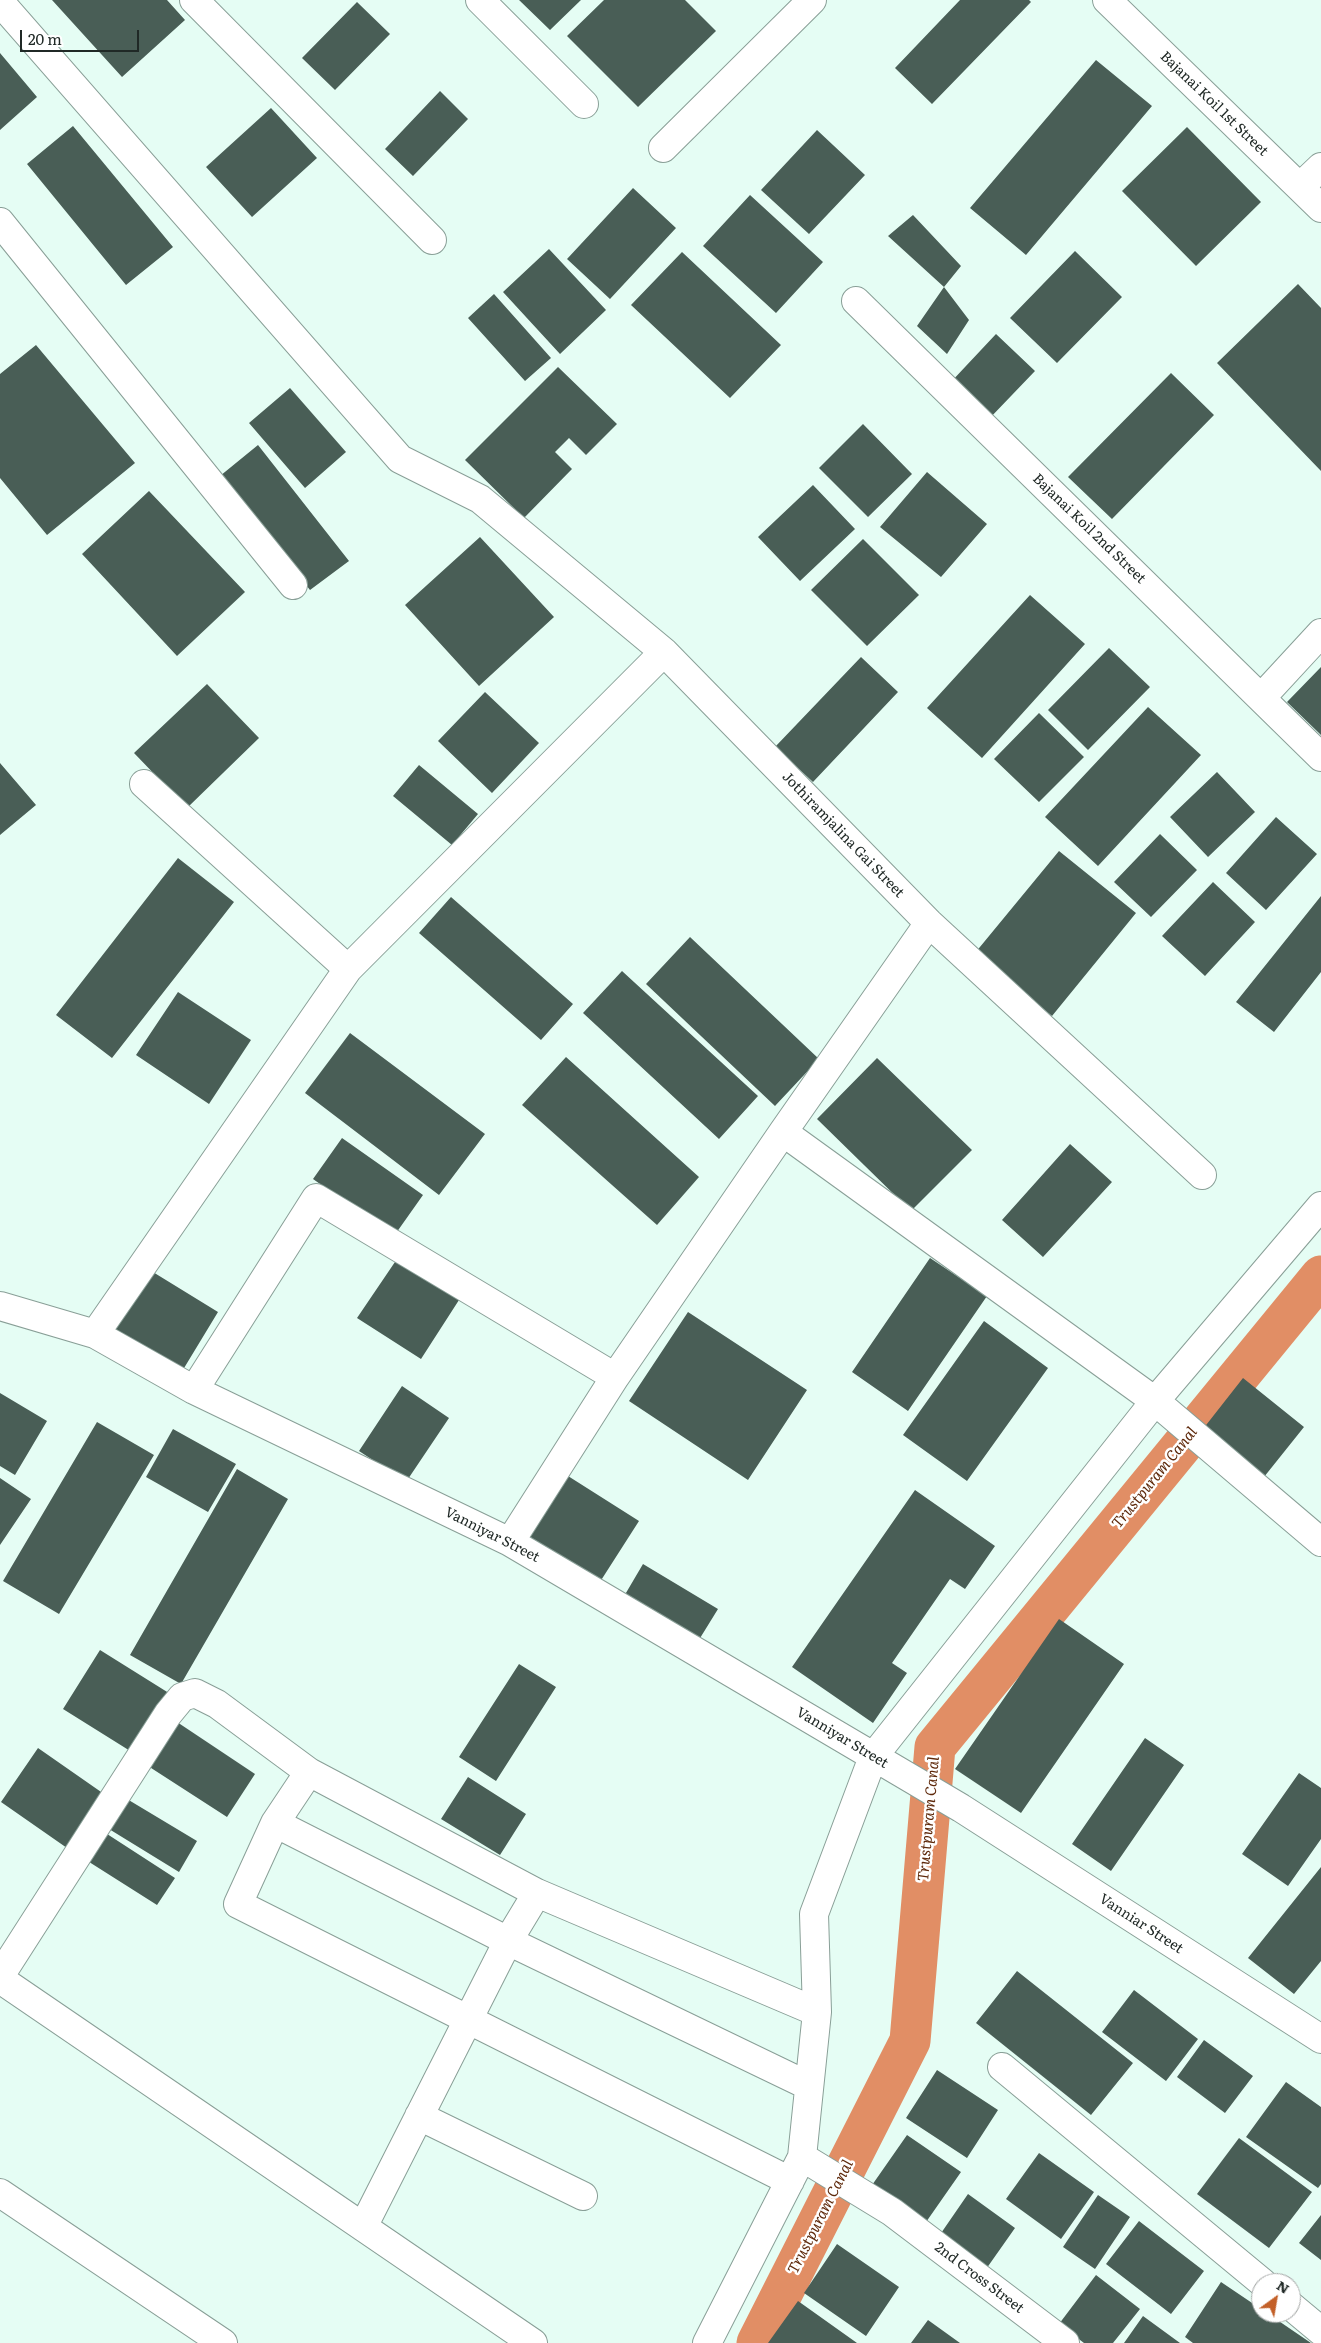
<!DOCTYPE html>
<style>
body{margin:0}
#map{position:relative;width:1321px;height:2343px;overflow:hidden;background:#e5fdf4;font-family:Literata,serif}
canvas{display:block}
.north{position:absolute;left:1251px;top:2273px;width:50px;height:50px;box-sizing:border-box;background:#fff;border:1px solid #a6a9a8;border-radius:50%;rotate:32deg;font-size:14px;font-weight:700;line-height:20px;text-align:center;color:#202926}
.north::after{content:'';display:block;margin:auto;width:18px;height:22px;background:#c36028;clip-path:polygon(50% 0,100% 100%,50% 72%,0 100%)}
.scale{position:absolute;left:20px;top:30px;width:119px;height:22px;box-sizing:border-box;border:2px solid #202926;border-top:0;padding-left:6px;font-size:15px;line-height:18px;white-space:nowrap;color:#202926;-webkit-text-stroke:4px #fff;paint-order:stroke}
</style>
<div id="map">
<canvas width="1321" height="2343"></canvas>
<div class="north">N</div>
<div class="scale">20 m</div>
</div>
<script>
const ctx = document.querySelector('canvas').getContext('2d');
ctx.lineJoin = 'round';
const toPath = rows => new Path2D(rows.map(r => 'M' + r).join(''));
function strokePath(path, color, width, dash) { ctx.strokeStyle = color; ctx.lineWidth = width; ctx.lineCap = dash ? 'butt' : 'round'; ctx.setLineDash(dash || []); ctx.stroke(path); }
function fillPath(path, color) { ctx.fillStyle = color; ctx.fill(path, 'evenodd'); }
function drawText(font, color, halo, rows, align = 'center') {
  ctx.font = font + ' Literata,serif'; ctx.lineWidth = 5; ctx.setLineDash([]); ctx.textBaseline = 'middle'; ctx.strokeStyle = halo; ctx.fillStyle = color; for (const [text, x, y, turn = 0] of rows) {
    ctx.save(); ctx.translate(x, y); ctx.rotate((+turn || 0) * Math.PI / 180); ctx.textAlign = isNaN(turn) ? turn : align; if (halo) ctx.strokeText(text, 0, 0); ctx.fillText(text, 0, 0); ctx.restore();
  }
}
const canal = toPath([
 [757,2343,910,2041,935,1747,1321,1276]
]);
const building = toPath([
 [52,0,167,0,185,20,122,77],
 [519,0,581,0,550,30],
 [604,0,685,0,716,31,638,107,567,36],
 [960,0,1029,0,1031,2,932,104,895,68],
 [357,2,390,34,335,90,302,58],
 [0,53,37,97,0,130],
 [1096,60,1152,106,1026,255,970,208],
 [440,91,468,119,413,176,385,149],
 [271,108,317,158,252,217,206,167],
 [73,126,173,247,126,285,27,164],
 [1187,127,1261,202,1196,266,1122,191],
 [817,130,865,175,809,234,761,190],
 [633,188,676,228,610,299,567,259],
 [750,195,823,262,776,313,703,246],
 [913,215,961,266,944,287,969,320,947,354,917,326,944,287,888,236],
 [549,249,606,310,560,354,503,292],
 [1075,251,1122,297,1057,363,1010,318],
 [682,252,781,345,730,398,631,305],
 [1298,284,1321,308,1321,471,1217,363],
 [494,294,551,358,525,381,468,318],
 [996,334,1035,371,988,420,950,383],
 [36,345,135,463,47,535,0,478,0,374],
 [558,367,617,424,586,455,569,438,555,452,572,469,524,518,465,460],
 [1171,373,1214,415,1112,519,1068,477],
 [290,388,346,452,305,488,249,423],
 [863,424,912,474,868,517,819,468],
 [258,445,349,561,310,590,220,476],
 [927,472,987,524,941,577,880,527],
 [813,485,855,529,800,581,758,537],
 [149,491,245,592,177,656,82,554],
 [480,537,554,617,479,686,405,605],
 [863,539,919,595,867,646,811,590],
 [1030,595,1085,644,982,758,927,708],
 [1109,648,1150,687,1088,750,1048,710],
 [861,657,898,692,813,782,775,747],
 [1321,667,1321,735,1287,702],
 [207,684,259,738,187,808,134,753],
 [485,692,539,743,492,793,438,741],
 [1148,707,1201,755,1098,866,1045,817],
 [1039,713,1084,757,1039,802,994,759],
 [0,763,36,805,0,835],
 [419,765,478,814,452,845,393,796],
 [1217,772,1255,812,1208,857,1170,817],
 [1276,817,1317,854,1266,910,1226,873],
 [1160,834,1197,870,1151,917,1114,882],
 [1059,851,1136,913,1052,1016,975,953],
 [178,858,234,902,112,1058,56,1015],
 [1213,882,1255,922,1205,976,1162,936],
 [1321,896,1321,972,1274,1032,1236,1002],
 [451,897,573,1004,541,1040,419,933],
 [690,937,819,1059,775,1106,646,984],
 [622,971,758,1096,719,1139,583,1013],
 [178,992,251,1040,209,1104,136,1055],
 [350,1033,485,1134,439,1195,305,1093],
 [566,1057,699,1177,657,1225,522,1105],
 [877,1058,972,1150,911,1211,817,1119],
 [342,1138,423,1195,394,1236,313,1179],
 [1070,1144,1112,1182,1043,1257,1002,1220],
 [930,1258,987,1296,908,1411,852,1372],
 [397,1259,459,1300,421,1359,357,1318],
 [148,1269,218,1312,178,1378,108,1334],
 [688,1312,807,1390,748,1480,629,1401],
 [984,1321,1048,1368,967,1481,903,1435],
 [1243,1378,1304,1427,1264,1477,1203,1429],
 [402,1386,449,1418,406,1482,359,1451],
 [0,1393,47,1421,15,1475,0,1466],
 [97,1422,154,1455,59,1614,3,1581],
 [173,1429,236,1464,208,1512,146,1477],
 [237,1469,288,1499,181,1684,130,1655],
 [568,1476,639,1521,598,1585,528,1540],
 [0,1478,31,1499,0,1545],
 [915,1490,995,1546,965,1589,950,1579,892,1663,907,1673,873,1723,792,1667],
 [643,1564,718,1609,697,1643,623,1598],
 [1059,1619,1124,1664,1021,1813,955,1769],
 [100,1650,172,1695,135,1754,63,1709],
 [519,1664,556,1687,496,1781,459,1757],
 [177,1722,255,1774,227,1817,148,1766],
 [1145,1738,1184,1765,1111,1871,1072,1844],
 [38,1748,104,1794,67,1848,1,1802],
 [1299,1773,1321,1788,1321,1839,1288,1886,1242,1854],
 [468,1777,526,1814,500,1855,441,1819],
 [127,1799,197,1841,179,1872,109,1829],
 [104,1832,175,1878,157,1905,86,1860],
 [1321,1867,1321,1961,1294,1994,1248,1958],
 [1017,1971,1133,2063,1091,2115,976,2023],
 [1134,1990,1198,2039,1166,2081,1102,2032],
 [1204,2040,1253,2076,1225,2113,1177,2077],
 [937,2070,998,2110,967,2158,906,2118],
 [1286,2082,1321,2107,1321,2184,1318,2188,1246,2137],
 [907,2135,961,2172,924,2225,870,2188],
 [1239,2138,1312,2192,1269,2248,1197,2194],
 [1039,2153,1094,2192,1061,2239,1006,2199],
 [968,2194,1015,2228,984,2272,937,2239],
 [1098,2195,1130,2217,1095,2269,1063,2247],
 [1321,2215,1321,2260,1299,2243],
 [1139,2221,1204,2271,1171,2314,1106,2264],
 [837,2244,899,2287,866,2336,804,2293],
 [1096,2275,1140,2309,1113,2343,1084,2343,1059,2324],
 [1221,2282,1261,2309,1261,2313,1267,2313,1311,2343,1193,2343,1185,2337],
 [798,2301,857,2343,768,2343],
 [1143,2316,1180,2343,1124,2343],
 [928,2320,960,2343,911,2343]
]);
const minor = toPath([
 [194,0,432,240],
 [480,0,584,104],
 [1107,0,1321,208],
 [0,2,400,459,480,499,664,652,929,923,1202,1175],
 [663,148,812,0],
 [1300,187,1321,167],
 [0,222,293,585],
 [856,301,1321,757],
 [1261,698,1321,633],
 [144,784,348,969],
 [783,1132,1155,1401,1321,1542],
 [0,1306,95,1334,194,1390,510,1542,961,1808,1321,2039],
 [95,1334,348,969,664,652],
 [194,1390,316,1198,615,1377],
 [510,1542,615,1377,783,1132,929,923],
 [309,1772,275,1823,238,1904,790,2181],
 [275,1823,508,1941,809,2086],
 [0,1976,168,1714,182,1697,195,1693,217,1704,309,1772,537,1893,817,2012],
 [0,1979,533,2343],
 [1002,2067,1263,2283],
 [419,2116,583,2196],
 [802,2157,892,2212,1065,2343],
 [0,2193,223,2343],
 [363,2227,508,1941,537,1893],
 [1291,2306,1321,2331],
 [707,2343,802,2157,817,2012,814,1914,873,1757,1155,1401,1321,1206]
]);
const streetNames = [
 ["Bajanai Koil 1st Street",1214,104,44],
 ["Bajanai Koil 2nd Street",1089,529,44],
 ["Jothiramjalina Gai Street",843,835,46],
 ["Vanniyar Street",492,1535,27],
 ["Vanniyar Street",842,1738,31],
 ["Vanniar Street",1141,1924,33],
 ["2nd Cross Street",979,2278,37]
];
const waterNames = [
 ["Trustpuram Canal",1155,1478,-51],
 ["Trustpuram Canal",929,1819,-85],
 ["Trustpuram Canal",821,2217,-63]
];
strokePath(canal, '#e18e65', 41);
fillPath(building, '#495e56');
strokePath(minor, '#899f97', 30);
strokePath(minor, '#fff', 28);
drawText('14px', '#202926', '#fff', streetNames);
drawText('italic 15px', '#5e290b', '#fff', waterNames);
</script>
